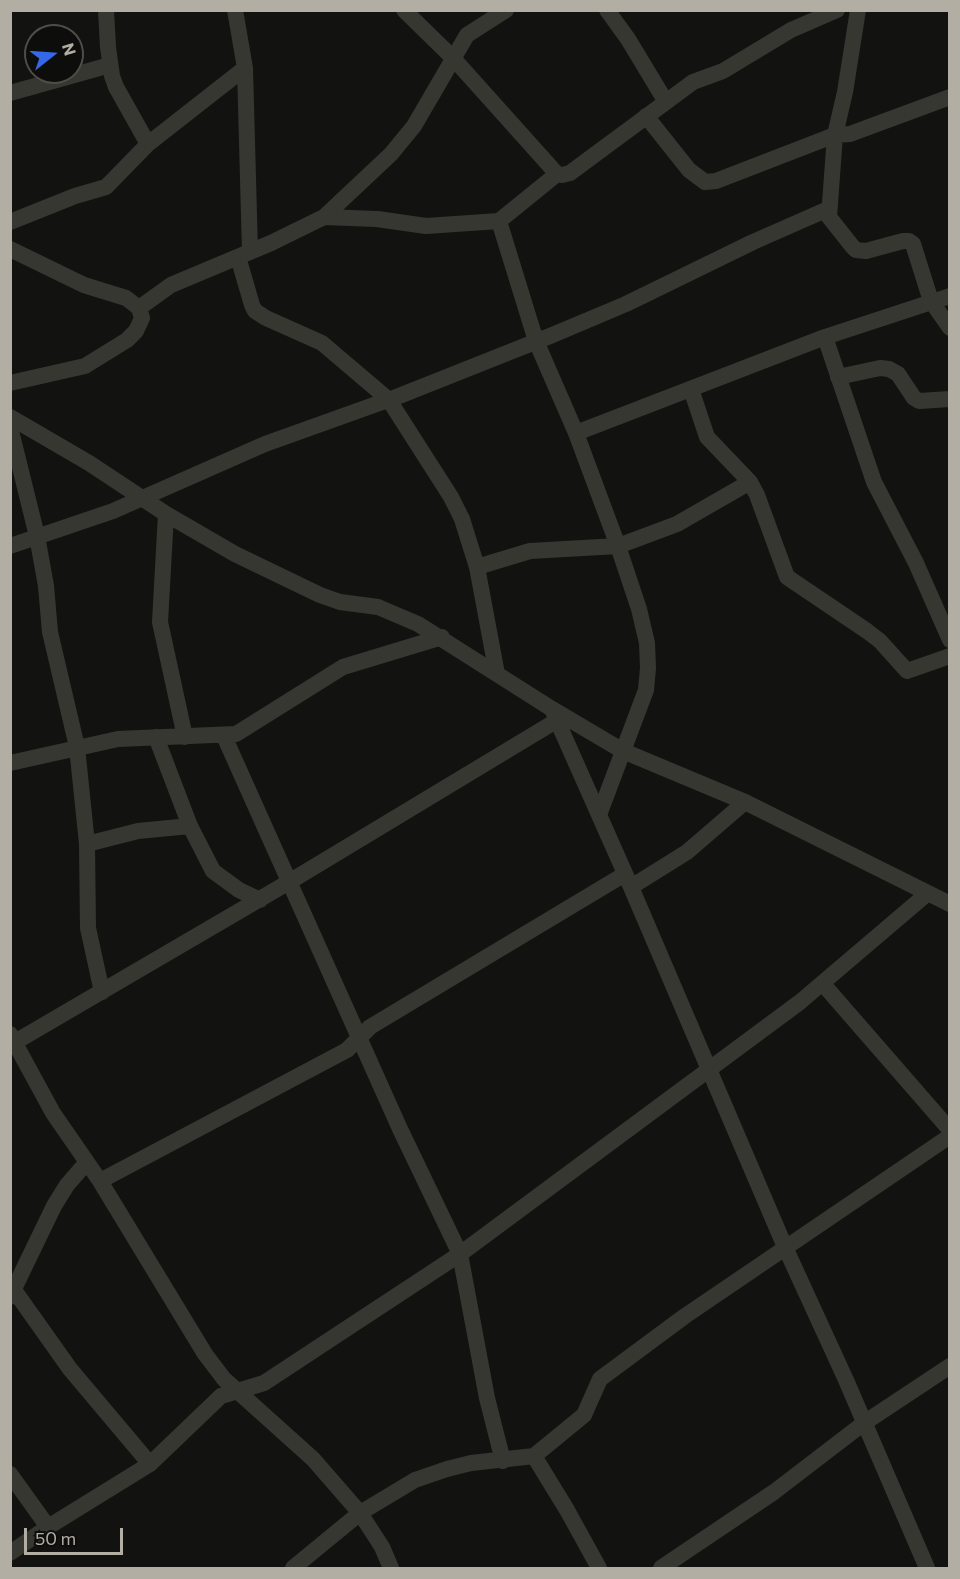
<!DOCTYPE html>
<style>
body{margin:0}
#map{position:relative;width:960px;height:1579px;overflow:hidden;background:#121211;font-family:Commissioner,sans-serif}
canvas{display:block}
.frame{position:absolute;inset:0;border:12px solid #b2aea3;pointer-events:none}
.north{position:absolute;left:24px;top:24px;width:60px;height:60px;box-sizing:border-box;background:#0d0d0c;border:2px solid #4f4d48;border-radius:50%;rotate:73deg;font-size:16px;font-weight:700;line-height:24px;text-align:center;color:#b2aea3}
.north::after{content:'';display:block;margin:auto;width:21px;height:27px;background:#3468e7;clip-path:polygon(50% 0,100% 100%,50% 72%,0 100%)}
.scale{position:absolute;left:24px;top:1528px;width:99px;height:27px;box-sizing:border-box;border:3px solid #b2aea3;border-top:0;padding-left:8px;font-size:18px;line-height:21px;white-space:nowrap;color:#b2aea3;-webkit-text-stroke:4px #0d0d0c;paint-order:stroke}
</style>
<div id="map">
<canvas width="960" height="1579"></canvas>
<div class="frame"></div>
<div class="north">N</div>
<div class="scale">50 m</div>
</div>
<script>
const ctx = document.querySelector('canvas').getContext('2d');
ctx.lineJoin = 'round';
const toPath = rows => new Path2D(rows.map(r => 'M' + r).join(''));
function strokePath(path, color, width, dash) { ctx.strokeStyle = color; ctx.lineWidth = width; ctx.lineCap = dash ? 'butt' : 'round'; ctx.setLineDash(dash || []); ctx.stroke(path); }
const minor = toPath([
 [106,10,108,47,112,76,116,87,148,144],
 [235,10,245,68,250,252],
 [404,10,453,58,557,174,562,175,570,173,693,82,723,71,791,30,837,10],
 [607,10,628,39,666,102],
 [858,10,845,92,835,135,829,217,852,246,856,250,866,251,903,241,909,241,913,244,931,301,950,328],
 [10,93,110,65],
 [646,116,689,170,705,182,716,181,835,135,850,134,950,97],
 [324,217,377,219,426,226,499,221,557,174],
 [499,221,536,341,576,433,618,546,639,609,647,643,648,668,646,690,599,815],
 [10,222,75,196,106,187,148,144,245,68],
 [10,249,84,285,126,298,139,308],
 [238,257,252,305,255,311,266,318,322,343,389,400,451,497,462,519,477,567,497,674],
 [825,337,874,482,916,563,950,640],
 [838,377,880,368,889,369,898,374,914,398,919,401,950,399],
 [10,383,85,366,127,340,136,331,142,318,139,308,171,285,271,243,324,217,391,154,414,126,467,35,506,10],
 [691,389,707,437,750,482,757,495,787,577,867,631,880,641,907,671,950,656],
 [10,417,89,463,166,514,235,554,320,595,340,602,378,607,418,624,552,709,623,751,745,802,950,904],
 [10,427,37,536,46,586,50,632,77,747,87,844,88,928,102,992],
 [576,433,825,337,950,296],
 [166,514,160,622,185,737],
 [10,546,113,511,265,444,399,396,550,336,626,304,753,242,828,209],
 [477,567,530,551,618,546,677,524,750,482],
 [552,709,631,887,785,1247,846,1380,927,1568],
 [224,736,400,1129,460,1254,487,1398,503,1461],
 [156,737,190,826,213,871,239,890,260,900],
 [10,763,118,739,236,734,343,667,442,637],
 [87,844,138,831,190,826],
 [631,887,687,852,745,802],
 [823,984,950,1130],
 [10,1034,53,1113,100,1181,205,1354,224,1379,313,1459,360,1513,382,1547,391,1568],
 [10,1045,289,882,556,721],
 [100,1181,347,1050,370,1027,625,874],
 [14,1290,70,1369,150,1464],
 [10,1297,54,1206,67,1185,87,1162],
 [534,1456,584,1415,600,1379,685,1316,950,1136],
 [10,1474,48,1527],
 [10,1553,48,1527,150,1464,221,1396,264,1383,460,1254,800,1002,928,893],
 [293,1568,360,1513,415,1480,447,1469,471,1463,534,1456,567,1510,599,1568],
 [661,1568,774,1492,864,1423,950,1366]
]);
strokePath(minor, '#373732', 16);
</script>
